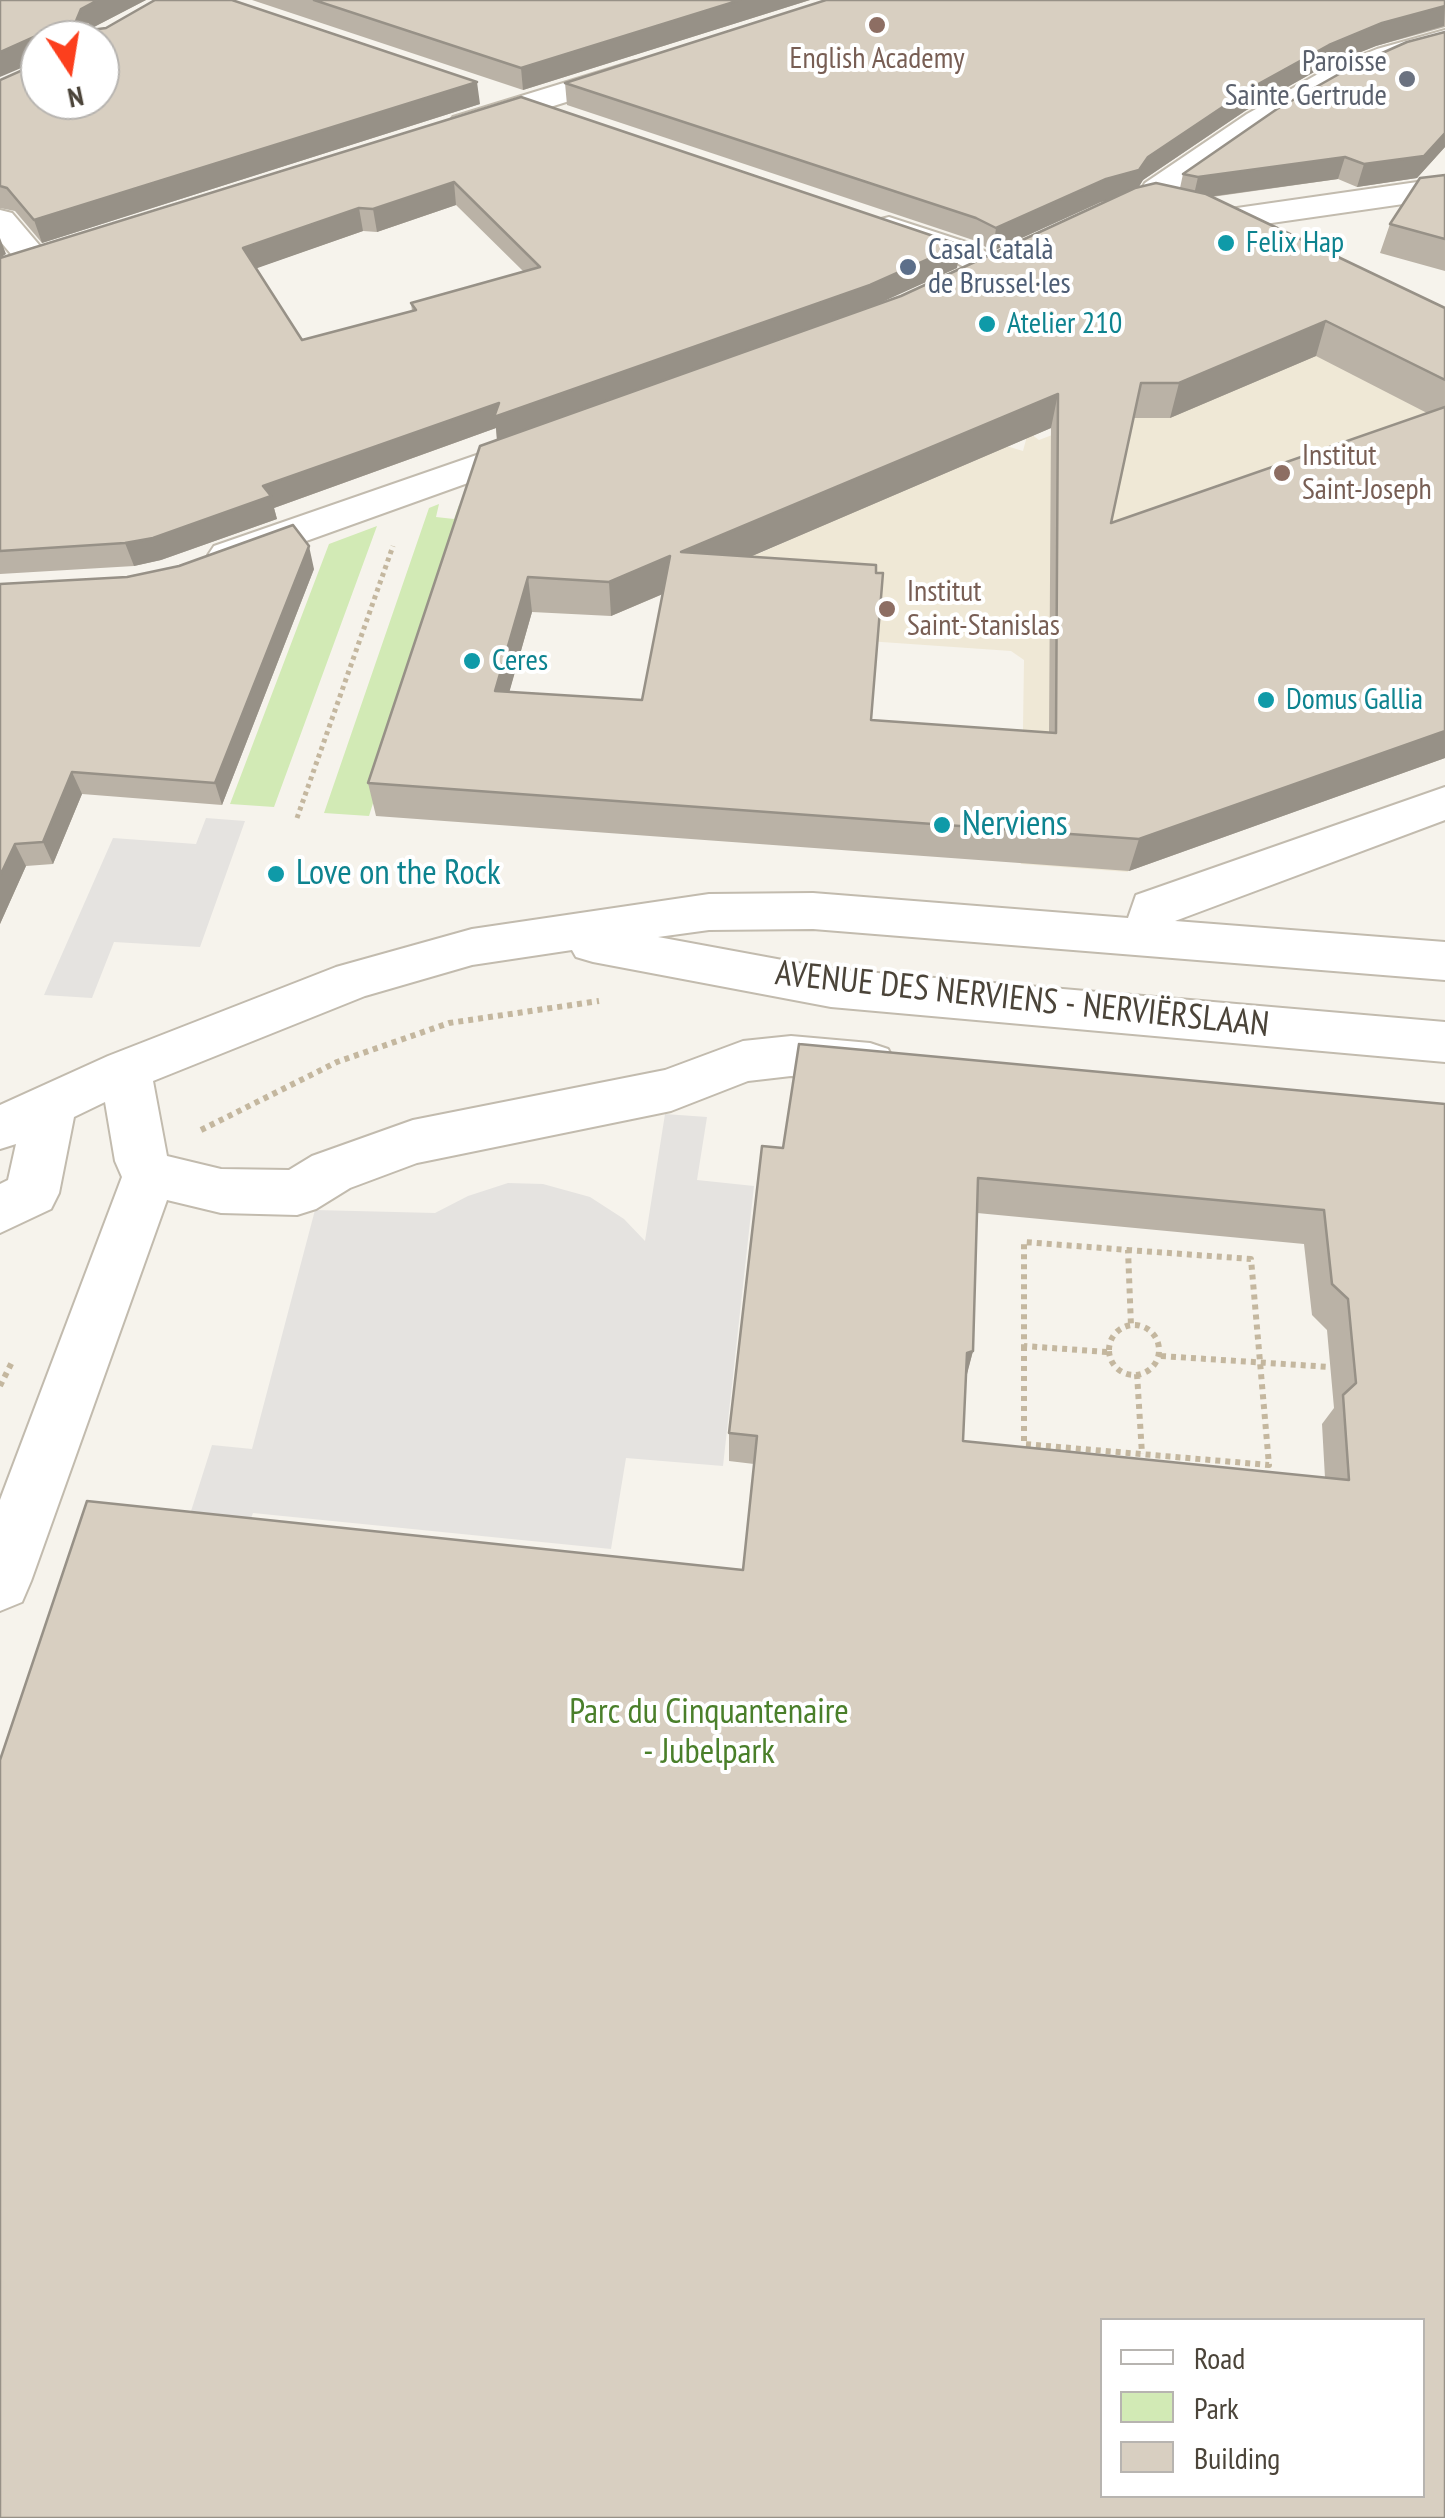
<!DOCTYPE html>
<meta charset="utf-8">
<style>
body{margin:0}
#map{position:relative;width:1445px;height:2518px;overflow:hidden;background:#f6f3ec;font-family:"PT Sans Narrow",sans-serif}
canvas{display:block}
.legend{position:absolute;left:1100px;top:2318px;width:325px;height:180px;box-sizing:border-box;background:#fff;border:2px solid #b7b4b0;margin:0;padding:12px 18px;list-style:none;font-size:30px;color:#4b4439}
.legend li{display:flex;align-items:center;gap:20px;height:50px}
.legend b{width:50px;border:2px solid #b7b4b0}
.north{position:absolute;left:20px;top:20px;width:100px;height:100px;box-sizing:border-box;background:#fff;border:2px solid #b7b4b0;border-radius:50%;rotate:168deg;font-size:28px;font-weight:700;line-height:40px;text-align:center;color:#4b4439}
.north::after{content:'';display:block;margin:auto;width:35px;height:45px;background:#fc3f1d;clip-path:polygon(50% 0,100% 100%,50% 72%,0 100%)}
</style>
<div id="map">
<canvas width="1445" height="2518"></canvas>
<ul class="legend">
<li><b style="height:12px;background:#fff"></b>Road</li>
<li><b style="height:28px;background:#d2eab5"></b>Park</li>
<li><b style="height:28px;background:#d8cfc1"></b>Building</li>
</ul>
<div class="north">N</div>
</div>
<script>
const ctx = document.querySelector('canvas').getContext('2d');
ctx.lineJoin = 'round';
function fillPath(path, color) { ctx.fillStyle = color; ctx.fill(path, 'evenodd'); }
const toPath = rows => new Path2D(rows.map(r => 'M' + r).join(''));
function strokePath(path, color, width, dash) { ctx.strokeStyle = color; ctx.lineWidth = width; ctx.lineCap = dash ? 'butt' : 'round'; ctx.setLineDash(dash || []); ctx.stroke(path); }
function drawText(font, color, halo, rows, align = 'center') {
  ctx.font = font + ' "PT Sans Narrow",sans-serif'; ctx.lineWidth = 8; ctx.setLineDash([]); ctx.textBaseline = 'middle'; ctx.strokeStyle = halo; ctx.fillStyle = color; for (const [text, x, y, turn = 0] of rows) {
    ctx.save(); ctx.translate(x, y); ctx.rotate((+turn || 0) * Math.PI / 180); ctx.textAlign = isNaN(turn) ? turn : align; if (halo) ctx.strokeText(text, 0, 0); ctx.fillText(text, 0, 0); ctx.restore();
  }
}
const education = toPath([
 [1445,350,1445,582,1124,697,1128,872,1021,864,1024,660,1011,651,666,627,745,552,760,553,1003,445,1023,451,1027,436,1031,434,1039,440,1086,422,1134,418,1283,355]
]);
const green = toPath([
 [439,504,436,517,454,519,459,505,466,506,369,816,324,813,429,508],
 [377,526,274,807,230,804,329,544]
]);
const parking = toPath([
 [206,818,245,821,200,947,114,942,92,998,44,995,113,838,196,844],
 [665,1114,707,1117,697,1180,754,1186,723,1466,626,1458,611,1549,253,1513,246,1533,186,1527,212,1445,252,1449,315,1210,435,1213,468,1196,508,1183,543,1184,590,1197,624,1219,645,1241]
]);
const pathFar1 = toPath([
 [297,818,393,546]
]);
const path = toPath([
 [201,1130,337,1062,449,1023,599,1001],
 '1109 1350a25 25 0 1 1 50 0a25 25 0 1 1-50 0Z',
 [1024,1346,1024,1444,1269,1465,1251,1259,1128,1250],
 [1107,1352,1024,1346,1024,1242,1128,1250,1131,1326],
 [1161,1356,1330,1367],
 [1137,1374,1142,1454],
 [0,1386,13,1360]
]);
const minor = toPath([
 [1445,30,1445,48,1399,61,1347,84,1269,128,1170,196,1161,210,1100,229,1088,226,1083,219,1088,212,1137,196,1145,183,1247,114,1325,70,1377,49,1445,30],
 [635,61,646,63,650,70,646,77,464,134,453,131,448,124,453,117,635,61],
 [1445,178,1445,198,1223,230,1169,217,1164,210,1169,203,1181,200,1223,210,1445,178],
 [0,210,12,213,46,253,51,260,46,267,34,270,22,267,0,241,0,210],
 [889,217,972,244,1004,262,1009,269,1004,276,992,279,980,276,948,258,877,234,872,227,877,220,889,217],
 [543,432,557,435,562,443,557,451,242,564,228,568,214,564,208,555,214,546,543,432],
 [1445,787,1445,820,1175,921,1445,942,1445,980,813,929,709,930,658,937,831,969,1445,1022,1445,1062,831,1007,593,962,576,957,572,950,472,965,365,996,153,1081,167,1156,221,1169,289,1170,312,1156,413,1120,665,1070,743,1041,791,1036,870,1043,888,1049,895,1063,888,1077,870,1083,791,1076,748,1081,671,1111,417,1163,350,1188,316,1209,297,1215,221,1213,167,1200,31,1581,22,1602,0,1611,0,1500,122,1177,115,1161,105,1102,74,1117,59,1193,51,1209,0,1233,0,1184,8,1180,16,1144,0,1149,0,1105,108,1056,336,967,472,929,709,894,813,893,1128,918,1136,895,1445,787]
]);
const wall = toPath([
 [0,0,146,0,92,28,92,30,480,104,42,243,15,211,0,208,0,80,34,65,34,62],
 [252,0,810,0,523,90],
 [1445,0,1445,27,1376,46,1323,67,1245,111,1143,180,1138,188,1180,188,1183,174,1445,32,1445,147,1417,178,1357,187,1338,179,1212,197,1445,308,1445,758,1129,871,376,816,368,783,497,440,496,428,274,508,277,519,161,560,134,566,0,574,0,258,521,97,960,245,957,268,871,306,901,296,1113,199,1101,202,993,251,973,240,567,105,565,83],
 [456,205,524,272,411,303,412,311,302,340,256,268,363,231,377,232],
 [1316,356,1427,413,1111,523,1134,418,1170,418],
 [1051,428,1049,732,871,720,752,556],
 [663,594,642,700,509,692,532,612,611,616],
 [1445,175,1445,271,1380,253,1390,224],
 [314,569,222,805,82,794,53,864,26,866,0,924,0,584],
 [1445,1104,1445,2518,743,1570,754,1464,729,1461,729,1433,783,1148],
 [977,1213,1304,1244,1312,1315,1327,1330,1334,1408,1322,1424,1325,1478,963,1441,965,1380,973,1351]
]);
const shadedWall = toPath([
 [98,0,146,0,92,28,95,40,76,21,81,9],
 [740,0,810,0,523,90,521,68],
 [1445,6,1444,26,1376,46,1323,67,1245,111,1143,180,1135,193,1101,202,993,251,996,228,1148,157,1251,88,1329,45,1382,23],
 [34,37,40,60,0,77,0,52],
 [477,82,480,104,42,243,34,220],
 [1445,133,1445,147,1417,178,1357,187,1364,164],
 [1345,157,1338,179,1193,199,1198,177],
 [454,182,456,205,377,232,373,209],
 [359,208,363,231,249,271,243,248],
 [0,238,6,254,0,258],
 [960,245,957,268,869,308,497,440,496,428,274,508,277,519,161,560,134,566,125,543,263,486,499,403],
 [1326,321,1316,356,1170,418,1179,383],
 [1058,394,1051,428,682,586,681,552],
 [309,546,314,569,222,805,215,783],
 [670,556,672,590,611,616,609,582],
 [528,577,532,612,500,725,495,691],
 [1445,731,1445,758,1129,871,1139,839],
 [72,772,82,794,53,864,43,842],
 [15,844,26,866,0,924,0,876],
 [973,1351,965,1382,967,1353]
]);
const building = toPath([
 [0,0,98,0,81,9,76,21,90,22,91,30,106,28,155,0,232,0,477,82,34,220,7,188,0,186,0,80,34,65,34,37,0,52,0,0],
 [40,40,100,40,100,100,40,100,40,40],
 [314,0,740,0,521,68,314,0],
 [826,0,1445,0,1445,6,1382,23,1329,45,1251,88,1148,157,1139,170,1106,179,996,228,976,218,565,83,826,0],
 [1445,32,1445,133,1424,156,1364,164,1345,157,1198,177,1183,174,1277,109,1355,65,1407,42,1445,32],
 [521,97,960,245,870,285,494,417,499,403,263,486,271,496,153,538,125,543,0,551,0,258,521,97],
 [454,182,540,267,411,303,416,310,302,340,243,248,359,208,373,209,454,182],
 [1445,175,1445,239,1390,224,1420,178,1445,175],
 [1156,183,1206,194,1445,308,1445,380,1326,321,1179,383,1141,383,1111,523,1445,407,1445,731,1139,839,368,783,480,446,901,296,1135,188,1156,183],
 [1058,394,1056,733,871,720,883,573,876,573,876,565,681,552,1058,394],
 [670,556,642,700,495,691,528,577,609,582,670,556],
 [293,525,309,546,215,783,72,772,43,842,15,844,0,876,0,584,127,577,179,566,293,525],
 [799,1044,1445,1104,1445,2518,0,2518,0,1760,87,1501,743,1570,757,1436,729,1433,762,1146,783,1148,799,1044],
 [978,1178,1324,1210,1332,1284,1348,1299,1356,1383,1343,1395,1349,1480,963,1441,967,1353,973,1351,978,1178],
 [1102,2320,1422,2320,1422,2496,1102,2496,1102,2320]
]);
const markers = [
 [877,25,10,"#8d6e63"],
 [1407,79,10,"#6b7280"],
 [1226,243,10,"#0f9aa8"],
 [908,267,10,"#5c6f8a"],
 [987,324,10,"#0f9aa8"],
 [1282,473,10,"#8d6e63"],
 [887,609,10,"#8d6e63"],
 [472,661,10,"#0f9aa8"],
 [1266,700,10,"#0f9aa8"],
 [942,825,10,"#0f9aa8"],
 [276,874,10,"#0f9aa8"]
];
const farEducationnames = [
 ["English Academy",877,59,"center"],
 ["Institut",1302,456],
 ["Saint-Joseph",1302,490],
 ["Institut",907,592],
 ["Saint-Stanislas",907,626]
];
const farWorshipnames = [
 ["Paroisse",1387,62],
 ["Sainte Gertrude",1387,96]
];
const farCulturenames = [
 ["Felix Hap",1246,243],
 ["Atelier 210",1007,324],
 ["Ceres",492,661],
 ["Domus Gallia",1286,700]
];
const farServicenames = [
 ["Casal Català",928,250],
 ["de Brussel·les",928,284]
];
const cultureNames = [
 ["Nerviens",962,825],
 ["Love on the Rock",296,874]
];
const streetNames = [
 ["AVENUE DES NERVIENS - NERVIËRSLAAN",1022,1000,6]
];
const parkNames = [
 ["Parc du Cinquantenaire",709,1713],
 ["- Jubelpark",709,1753]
];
fillPath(education, '#efe8d6');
fillPath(green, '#d2eab5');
fillPath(parking, '#e5e3e0');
strokePath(minor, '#c2bbae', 4);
strokePath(pathFar1, '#c4b79f', 5, [4, 4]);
strokePath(path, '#c4b79f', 6, [5, 5]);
fillPath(minor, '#fff');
fillPath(wall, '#bab2a6');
fillPath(shadedWall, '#979187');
fillPath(building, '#d8cfc1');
strokePath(building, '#979187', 2.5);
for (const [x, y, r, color] of markers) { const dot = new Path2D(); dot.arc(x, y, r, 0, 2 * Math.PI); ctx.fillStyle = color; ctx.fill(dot); strokePath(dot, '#fff', 4); }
drawText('30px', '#785e54', '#fff', farEducationnames, 'left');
drawText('30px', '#5b616d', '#fff', farWorshipnames, 'right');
drawText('30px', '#0d838f', '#fff', farCulturenames, 'left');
drawText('30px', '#4e5e75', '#fff', farServicenames, 'left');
drawText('35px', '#0d838f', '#fff', cultureNames, 'left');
drawText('35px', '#4b4439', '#fff', streetNames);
drawText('35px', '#4a7f2a', '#fff', parkNames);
</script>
